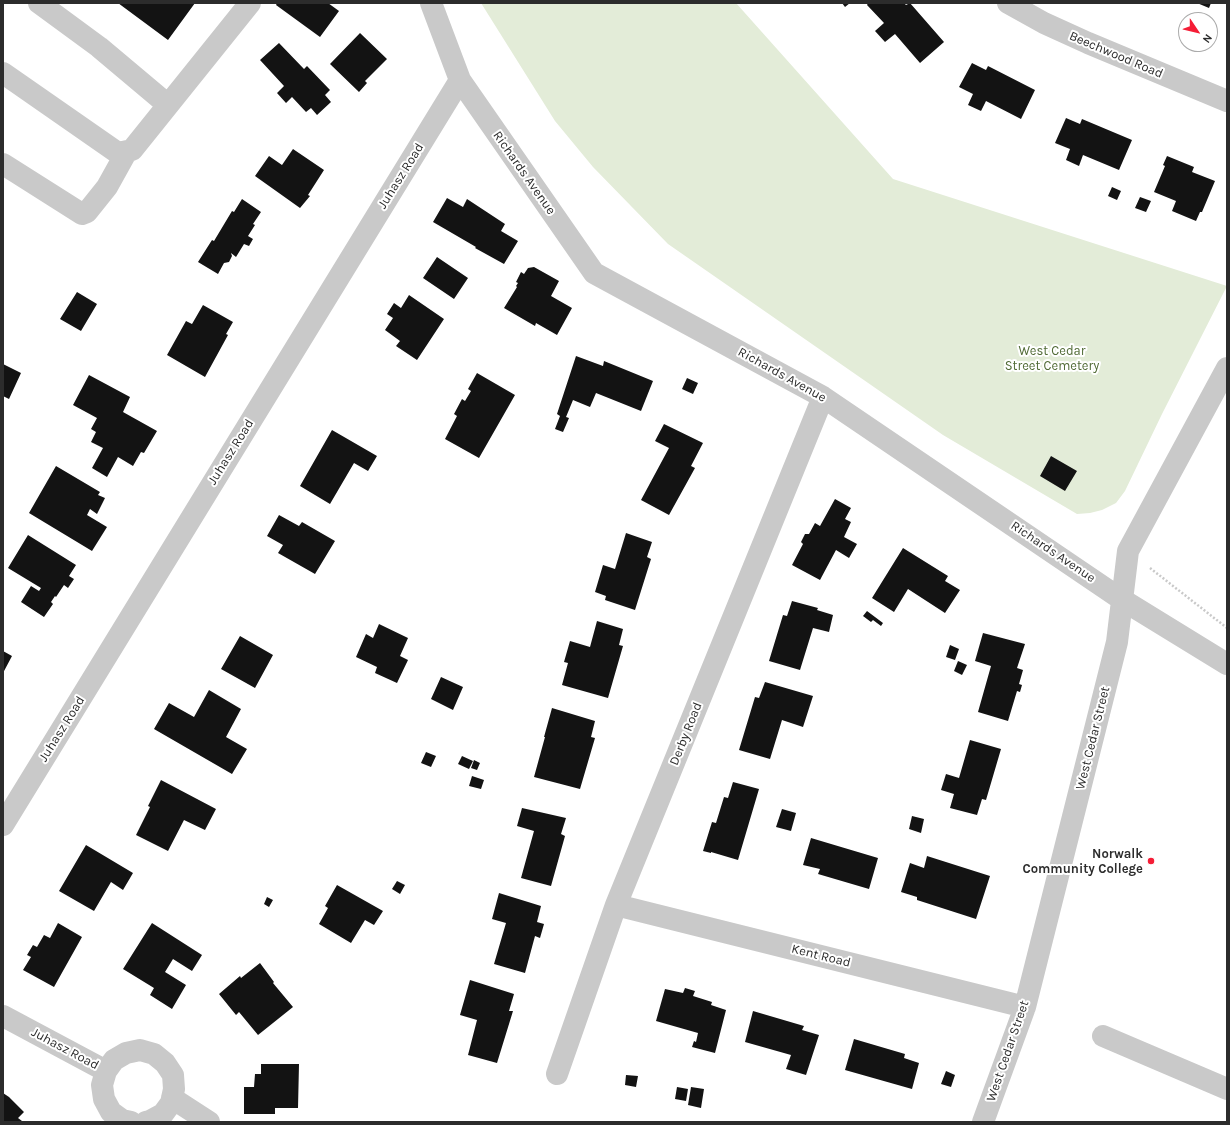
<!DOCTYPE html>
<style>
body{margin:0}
#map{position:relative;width:1230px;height:1125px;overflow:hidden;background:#fff;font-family:Karla,sans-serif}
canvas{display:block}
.frame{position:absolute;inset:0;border:4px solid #2c2c2c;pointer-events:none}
.north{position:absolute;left:1178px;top:12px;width:40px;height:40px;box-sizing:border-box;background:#fff;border:1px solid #ababab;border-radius:50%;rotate:125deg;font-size:11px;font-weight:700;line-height:16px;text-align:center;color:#2c2c2c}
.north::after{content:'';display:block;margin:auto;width:14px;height:18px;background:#f51d36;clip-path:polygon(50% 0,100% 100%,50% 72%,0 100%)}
</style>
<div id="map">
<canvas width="1230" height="1125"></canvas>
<div class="frame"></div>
<div class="north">N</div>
</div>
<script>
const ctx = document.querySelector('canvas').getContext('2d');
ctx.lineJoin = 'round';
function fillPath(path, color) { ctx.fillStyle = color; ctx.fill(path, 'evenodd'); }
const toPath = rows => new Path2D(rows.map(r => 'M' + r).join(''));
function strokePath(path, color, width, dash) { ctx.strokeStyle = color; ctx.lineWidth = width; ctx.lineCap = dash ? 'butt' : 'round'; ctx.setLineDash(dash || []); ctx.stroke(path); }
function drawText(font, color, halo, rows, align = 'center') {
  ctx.font = font + ' Karla,sans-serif'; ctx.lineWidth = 4; ctx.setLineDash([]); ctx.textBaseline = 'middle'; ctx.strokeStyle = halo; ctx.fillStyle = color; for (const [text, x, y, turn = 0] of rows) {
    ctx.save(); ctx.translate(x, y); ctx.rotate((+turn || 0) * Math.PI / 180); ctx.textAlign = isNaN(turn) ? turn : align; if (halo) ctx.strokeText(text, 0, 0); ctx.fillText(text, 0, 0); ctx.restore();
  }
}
const green = toPath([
 [481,3,736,3,893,179,1227,286,1162,414,1125,491,1116,503,1102,510,1090,513,1077,514,943,435,668,244,593,167,555,121]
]);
const building = toPath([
 [118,3,195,3,168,40],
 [277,3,328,3,339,11,320,37,276,5],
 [842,3,850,3,845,7],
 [868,3,904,3,906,5,910,3,944,42,920,63,895,34,885,42,875,31,884,23,867,5],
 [1197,3,1211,3,1209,8],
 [360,33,387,59,365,81,367,83,359,92,330,64],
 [279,43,304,69,307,66,330,90,325,95,331,102,317,115,311,108,306,112,292,97,286,103,277,93,284,86,260,60],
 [972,63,986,70,988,66,1035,90,1021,119,986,101,981,111,968,105,973,94,959,87],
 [1066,118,1080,124,1082,119,1132,140,1119,170,1083,155,1079,166,1066,160,1070,149,1055,143],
 [293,149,324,170,308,195,310,196,300,208,255,176,269,156,282,165],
 [1167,156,1194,167,1192,172,1215,181,1202,212,1200,212,1196,221,1172,211,1176,201,1154,192,1165,166,1163,165],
 [1112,187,1121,191,1117,200,1108,196],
 [1140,197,1151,201,1146,212,1135,208],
 [447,198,463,207,467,199,505,224,501,231,518,241,504,264,475,248,476,247,433,222],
 [242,199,261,212,253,224,255,225,248,236,253,239,249,246,244,244,236,257,231,253,232,256,229,262,224,263,218,274,198,262,212,240,214,241,232,211,234,212],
 [437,257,468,278,454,299,423,278],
 [534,267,559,281,551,296,572,308,557,335,536,323,535,326,504,308,517,287,516,286,518,283,516,282,521,272,524,274,528,268],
 [77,292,97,304,81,331,60,319],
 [409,295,444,319,417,360,396,346,400,341,385,330,393,318,387,314,394,303,401,308],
 [203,305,233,322,226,334,228,335,205,377,167,355,186,321,192,324],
 [576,356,603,366,604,361,653,381,641,411,596,393,590,407,573,400,566,417,569,418,563,432,555,429,560,416,557,414],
 [3,364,21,373,9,399,3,396],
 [477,373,515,395,479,458,445,439,457,416,454,414,462,399,465,401,471,391,468,389],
 [89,375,130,397,123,412,157,431,144,453,141,452,133,466,118,457,107,477,92,468,103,448,91,442,96,432,91,429,97,418,73,405],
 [687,378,698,383,693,394,682,389],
 [664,424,703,443,691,466,695,468,669,515,641,500,669,448,655,441],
 [332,430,377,456,368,471,354,463,330,504,300,486],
 [1051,456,1077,471,1065,491,1040,476],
 [56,466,100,492,98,495,105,498,97,514,90,509,87,515,107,527,92,551,29,513],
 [835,499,851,508,845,519,851,522,844,537,857,544,849,558,836,550,820,580,792,565,803,544,801,542,805,534,809,534,815,523,820,526],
 [279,515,299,526,302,522,335,541,315,574,278,553,283,545,267,536],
 [626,533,652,542,647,557,651,559,635,610,605,600,606,596,595,592,603,565,615,569],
 [28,535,76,565,69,576,74,579,68,588,64,585,56,597,55,596,51,602,53,604,44,617,21,602,31,586,39,591,41,588,8,568],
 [903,548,948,576,945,581,960,590,945,613,908,589,894,612,872,598],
 [792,601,818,608,817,610,833,615,829,632,813,628,800,670,769,661,783,615,787,616],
 [867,611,883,623,881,626,873,620,871,622,863,616],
 [597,621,623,629,619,645,623,646,608,698,562,685,568,663,564,662,570,641,590,647],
 [379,624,408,638,400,656,408,660,397,683,375,673,377,667,356,657,366,634,373,638],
 [983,633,1025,644,1017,668,1023,670,1019,684,1022,685,1020,692,1017,691,1008,721,978,712,991,666,975,661],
 [240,636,273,655,255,688,221,669],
 [950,645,959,649,955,660,946,657],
 [3,651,12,656,3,673],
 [958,661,967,665,962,675,954,671],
 [441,677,463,687,453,710,431,699],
 [765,682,813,696,803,727,782,720,770,759,739,750,755,697,759,698],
 [209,690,241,709,226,737,247,749,232,774,154,729,169,703,194,717],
 [552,708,595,721,591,737,595,738,580,789,534,777,545,737,544,737],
 [970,740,1001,749,986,800,982,799,977,815,950,808,954,794,941,790,946,774,959,778],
 [426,752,436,756,431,767,421,763],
 [462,756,473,761,469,769,458,764],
 [474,760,480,763,477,770,471,768],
 [472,776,484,780,481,789,469,786],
 [161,780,216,809,205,830,184,820,168,851,136,835,150,807,148,806],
 [733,782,759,789,738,860,711,852,711,853,703,851,712,822,716,823,724,797,728,798],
 [522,808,566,818,561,834,565,836,551,886,521,878,534,831,517,826],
 [782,809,796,813,791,831,776,827],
 [912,816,924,819,921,833,909,829],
 [811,838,878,858,869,889,818,874,820,869,803,865],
 [86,845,133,873,123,890,111,882,94,911,59,891],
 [927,856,990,876,976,919,917,900,917,897,901,892,910,863,924,868],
 [397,881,405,885,400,894,392,889],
 [337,885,383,911,374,925,365,920,351,943,319,924,328,908,325,906],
 [499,893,541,906,537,922,544,924,540,938,535,936,525,973,494,964,506,923,492,919],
 [267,897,273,900,269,907,264,904],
 [58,923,82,937,54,987,23,970,31,957,27,955,33,945,37,947,44,935,50,938],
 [152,923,202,955,192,971,173,959,165,972,186,985,172,1009,150,995,154,988,123,969],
 [260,963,274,982,273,983,293,1007,258,1035,239,1012,236,1015,219,994,240,976,241,978],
 [470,980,514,994,509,1011,513,1011,497,1063,468,1055,477,1020,460,1015],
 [685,988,695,991,693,996,712,1002,711,1005,726,1010,715,1053,692,1047,694,1041,696,1042,698,1033,656,1021,665,989,683,993],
 [753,1011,804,1026,802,1030,819,1035,806,1075,786,1069,791,1055,745,1042],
 [854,1039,905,1054,904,1058,919,1063,912,1089,845,1070],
 [261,1064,299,1064,298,1108,275,1108,275,1114,244,1114,244,1087,254,1087,255,1074,261,1074],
 [946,1071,955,1075,951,1087,941,1084],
 [626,1075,638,1076,636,1087,625,1085],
 [677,1087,688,1089,686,1101,675,1099],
 [691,1087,704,1089,701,1108,688,1105],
 [3,1093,9,1097,24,1112,18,1118,22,1121,21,1122,3,1122]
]);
const path = toPath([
 [1150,568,1227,628]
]);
const minor = toPath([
 [39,3,99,47,168,105],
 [431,3,460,80,594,273,823,397,1121,599,1227,664],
 [1008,3,1044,23,1088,43,1227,101],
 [3,73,118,153,132,150,250,3],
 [3,164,82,214,87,212,107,187,127,151],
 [3,825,460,80],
 [616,905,1025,1007],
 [3,1016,106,1071],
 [1103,1036,1227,1089],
 [557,1074,616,905,823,397],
 [172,1098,209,1122],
 [131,1122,122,1120,111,1112,104,1099,102,1085,106,1071,114,1060,126,1053,140,1050,154,1054,165,1063,173,1075,174,1089,171,1103,163,1114,150,1121,146,1122],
 [983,1122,1025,1007,1117,642,1128,551,1227,368]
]);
const markers = [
 [1151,861,4,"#f51d36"]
];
const streetNames = [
 ["Beechwood Road",1116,55,23],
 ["Richards Avenue",524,173,55],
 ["Juhasz Road",401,176,-58],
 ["Richards Avenue",782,375,29],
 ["Juhasz Road",231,452,-58],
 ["Richards Avenue",1053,552,34],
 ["Juhasz Road",62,729,-58],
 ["Derby Road",686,734,-68],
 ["West Cedar Street",1093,738,-76],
 ["Kent Road",821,956,14],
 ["Juhasz Road",65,1049,28],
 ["West Cedar Street",1008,1051,-71]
];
const parkNames = [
 ["West Cedar",1052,351],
 ["Street Cemetery",1052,366]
];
const poiNames = [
 ["Norwalk",1143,854],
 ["Community College",1143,869]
];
fillPath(green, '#e3ecd8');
fillPath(building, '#131313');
strokePath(path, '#c9c9c9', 2.5, [2, 2]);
strokePath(minor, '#c9c9c9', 22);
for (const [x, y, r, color] of markers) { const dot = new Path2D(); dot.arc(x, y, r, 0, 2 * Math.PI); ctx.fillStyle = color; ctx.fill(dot); strokePath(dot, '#fff', 1.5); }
drawText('13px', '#2c2c2c', '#fff', streetNames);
drawText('13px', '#516b36', '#fff', parkNames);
drawText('bold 13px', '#2c2c2c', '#fff', poiNames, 'right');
</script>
